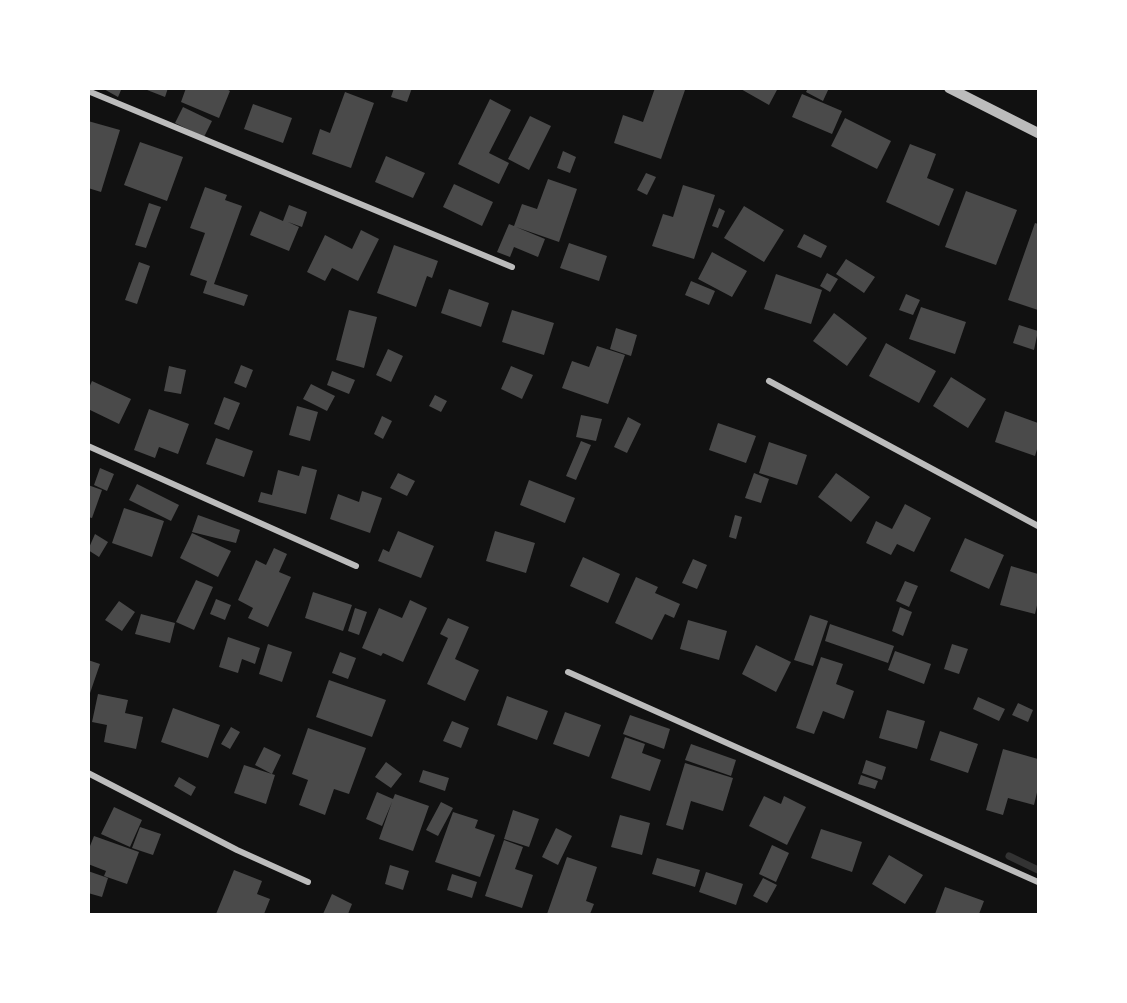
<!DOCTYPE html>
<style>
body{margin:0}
#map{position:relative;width:1127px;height:1003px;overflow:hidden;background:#111;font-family:Manrope,sans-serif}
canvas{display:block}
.frame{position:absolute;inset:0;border:90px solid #fff;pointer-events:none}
</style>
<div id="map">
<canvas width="1127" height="1003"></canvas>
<div class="frame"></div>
</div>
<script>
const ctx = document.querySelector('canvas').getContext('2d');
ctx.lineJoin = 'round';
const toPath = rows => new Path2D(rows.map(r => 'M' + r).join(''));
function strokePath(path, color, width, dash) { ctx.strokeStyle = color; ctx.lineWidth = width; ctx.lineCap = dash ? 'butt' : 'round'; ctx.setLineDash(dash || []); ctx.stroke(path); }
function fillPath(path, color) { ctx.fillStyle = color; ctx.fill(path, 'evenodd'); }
const stream = toPath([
 [1009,856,1038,870]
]);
const building = toPath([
 [102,88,122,88,118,97],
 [142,88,168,88,165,97],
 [186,88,225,88,230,91,219,118,181,102],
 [394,88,412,88,407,102,391,97],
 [655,88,685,90,661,159,614,143,623,115,643,122],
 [739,88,778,88,769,105],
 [808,88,829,88,823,101,806,92],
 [345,92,374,103,351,168,312,154,320,129,330,133],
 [802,94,842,111,832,134,792,117],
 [490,99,511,110,489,153,509,163,499,184,458,164],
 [253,104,292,118,283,143,244,129],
 [183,107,212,121,204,137,175,123],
 [530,116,551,126,529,170,508,159],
 [845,118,891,141,877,169,831,146],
 [88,121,120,130,101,192,88,188],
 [140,142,183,157,167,201,124,185],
 [910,144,936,154,927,178,954,189,939,226,886,202],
 [563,151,576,157,570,173,557,168],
 [386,156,425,173,413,198,375,182],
 [646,173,656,177,647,195,637,190],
 [548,179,577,189,559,242,516,227,545,239,538,257,514,247,510,257,497,252,509,224,514,226,522,204,537,209],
 [454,184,493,202,482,226,443,207],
 [683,185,715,195,694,259,652,246,663,214,673,217],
 [205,187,227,195,225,200,242,206,214,284,248,295,244,306,203,293,207,281,190,275,205,233,190,228],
 [966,191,1017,210,996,265,945,247],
 [149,203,161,207,146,248,135,245],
 [289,205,307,212,302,227,288,222,299,227,289,251,250,235,260,211,283,221],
 [744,206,784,230,764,262,724,238],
 [719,208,725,211,718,228,712,226],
 [1035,223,1038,224,1038,310,1008,300],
 [361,230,379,239,358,281,332,268,325,281,307,272,325,235,352,249],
 [804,234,827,246,821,258,797,247],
 [569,243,607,256,599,281,560,268],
 [394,245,438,261,432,278,427,276,416,307,377,293],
 [712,252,747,271,732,297,698,279],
 [846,259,875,277,864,293,836,274],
 [139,262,150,266,137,304,125,300],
 [827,273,838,279,830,292,820,286],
 [776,274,822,290,811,324,764,309],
 [691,281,715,291,709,305,685,295],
 [449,289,489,303,481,327,441,313],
 [906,294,920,300,913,315,899,310],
 [921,307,966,322,955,354,909,339],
 [349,310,377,317,364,368,336,360],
 [512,310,554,323,544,355,502,342],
 [834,313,867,338,847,366,813,341],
 [1019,325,1038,331,1034,350,1013,343],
 [616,328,637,335,631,356,610,349],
 [886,343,936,371,919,403,869,376],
 [597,346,625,355,608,404,562,388,572,361,589,367],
 [388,349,403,356,391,382,376,375],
 [241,365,253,370,246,388,234,383],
 [169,366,186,370,181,394,164,391],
 [511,366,533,375,522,399,501,389],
 [332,371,355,380,349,394,327,385],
 [951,377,986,399,968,428,933,406],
 [92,381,131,399,119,424,88,409,88,390],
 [311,384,335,396,327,411,303,399],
 [435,395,447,401,441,412,429,406],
 [224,397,240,403,229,430,214,424],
 [297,406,318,412,310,441,289,435],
 [149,409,189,424,178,454,159,447,155,458,134,450],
 [1005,411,1038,423,1038,446,1035,456,995,442],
 [581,415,602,419,596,441,576,437],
 [382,416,392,421,383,439,374,434],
 [628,417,641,424,627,453,614,447],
 [718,423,756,436,746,463,709,450],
 [216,438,253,451,244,477,206,464],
 [581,441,591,445,576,480,566,476],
 [769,442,807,455,797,485,759,473],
 [302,466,317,470,306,514,258,502,261,492,272,495,278,470,299,476],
 [100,468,114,474,107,491,94,485],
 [398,473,415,481,407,496,390,488],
 [754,473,769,479,761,503,745,498],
 [836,473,870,497,851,522,818,497],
 [529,480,575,498,565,523,520,505],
 [137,484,179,505,171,521,129,500],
 [88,485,102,490,92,518,88,517],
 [362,491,382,498,370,533,330,519,338,494,359,502],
 [905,504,931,518,914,552,897,544,891,555,866,543,876,521,892,529],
 [124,508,164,521,152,557,112,543],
 [198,515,240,530,236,543,192,532],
 [735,515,742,517,736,539,729,537],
 [398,531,434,546,421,578,378,561,383,549,389,552],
 [495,531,535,543,526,573,486,561],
 [192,533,231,551,218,577,180,558],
 [95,534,108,542,99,557,88,550],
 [965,538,1004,555,989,589,950,571],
 [274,548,287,554,279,572,291,577,268,627,248,618,253,608,238,600,256,560,266,565],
 [583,557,620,574,608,603,570,586],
 [693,559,707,565,697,589,682,583],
 [1011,566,1038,574,1038,601,1035,614,1000,605],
 [636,577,658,587,655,593,680,604,674,618,665,614,652,640,615,623],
 [196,580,213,587,194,630,176,622],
 [905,581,918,586,909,607,896,601],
 [313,592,352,605,343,631,305,618],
 [216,599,231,605,225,620,210,614],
 [410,600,427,608,403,662,383,653,381,656,362,648,379,608,402,618],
 [119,601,135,612,122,631,105,620],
 [900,607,912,612,903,636,892,631],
 [355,608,367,612,359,635,348,631],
 [141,614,175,623,170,643,135,634],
 [810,615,828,621,813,666,794,660],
 [448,618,469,627,455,659,479,670,465,701,427,684,448,638,440,634],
 [688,620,727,631,719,660,680,649],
 [830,624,894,646,888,663,825,641],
 [228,637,260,648,255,664,242,659,238,673,219,667],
 [268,644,292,652,282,682,259,674],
 [952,644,968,649,959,674,944,669],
 [756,645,791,662,776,692,742,674],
 [895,651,931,664,924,684,888,670],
 [340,652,356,658,348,679,332,673],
 [821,657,843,664,836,684,854,691,844,719,823,711,814,734,796,728],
 [88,660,100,664,89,696,88,696],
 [329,680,386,700,372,737,316,717],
 [98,694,128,700,125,713,143,717,136,749,104,742,107,725,92,722],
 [507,696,548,711,537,740,497,725],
 [978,697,1005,709,999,721,973,709],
 [1018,703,1033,710,1028,722,1012,715],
 [173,708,220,725,208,758,161,742],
 [887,710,925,721,917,749,879,738],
 [565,712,601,725,589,757,553,744],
 [630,715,670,729,664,749,623,734],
 [452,721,469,728,461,748,443,741],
 [231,727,240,732,230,749,221,744],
 [308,728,366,748,349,794,334,789,325,815,299,805,308,780,292,774],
 [940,731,978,744,968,773,930,760],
 [625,737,645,744,642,753,661,760,650,791,611,778],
 [691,744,736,760,731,776,685,760],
 [264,747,281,755,272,774,255,765],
 [1003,749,1038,759,1038,788,1034,805,1008,798,1003,815,986,810],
 [866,760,886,767,882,780,862,773],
 [386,762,402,774,391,788,375,777],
 [685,763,733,778,723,811,691,801,683,830,666,825],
 [244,765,275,775,266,804,234,793],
 [423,770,449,778,445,791,419,782],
 [861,775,878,781,875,789,858,784],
 [179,777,196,787,191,796,174,786],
 [377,792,393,799,395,794,429,806,413,851,379,839,392,802,382,826,366,819],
 [764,796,781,804,784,796,806,807,787,845,749,826],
 [441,802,453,808,438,836,426,830],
 [114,807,142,820,130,847,101,834],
 [513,810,539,819,529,847,504,839],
 [453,812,478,820,475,828,495,835,480,877,435,862],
 [620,815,650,823,642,855,611,847],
 [140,827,161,834,153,855,132,848],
 [556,828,572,836,558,865,542,857],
 [821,829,862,842,852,872,811,858],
 [94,836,139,852,127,884,104,876,106,871,88,864,88,851],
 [504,840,523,847,515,869,533,875,522,908,485,896],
 [772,845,789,853,776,882,759,874],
 [889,855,923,875,905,904,872,884],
 [567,857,597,867,586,901,594,904,590,914,547,914],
 [657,858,700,870,695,887,652,874],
 [390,865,409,871,403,890,385,884],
 [234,870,262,881,257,894,270,899,264,914,216,914],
 [88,871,108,878,102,897,88,893],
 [706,872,743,884,736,905,699,892],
 [452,874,477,882,472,898,447,890],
 [763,878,777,885,767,903,753,896],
 [945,887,984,901,979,914,935,914],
 [332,894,352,904,348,914,323,914]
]);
const minor = toPath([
 [88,91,512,267],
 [769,381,1038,526],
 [88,446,356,566],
 [568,672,1038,882],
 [88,773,237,850,308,882]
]);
const tertiary = toPath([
 [949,88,1038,133]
]);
strokePath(stream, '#333', 7);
fillPath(building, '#4a4a4a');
strokePath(minor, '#bcbcbc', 6);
strokePath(tertiary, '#bcbcbc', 10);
</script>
